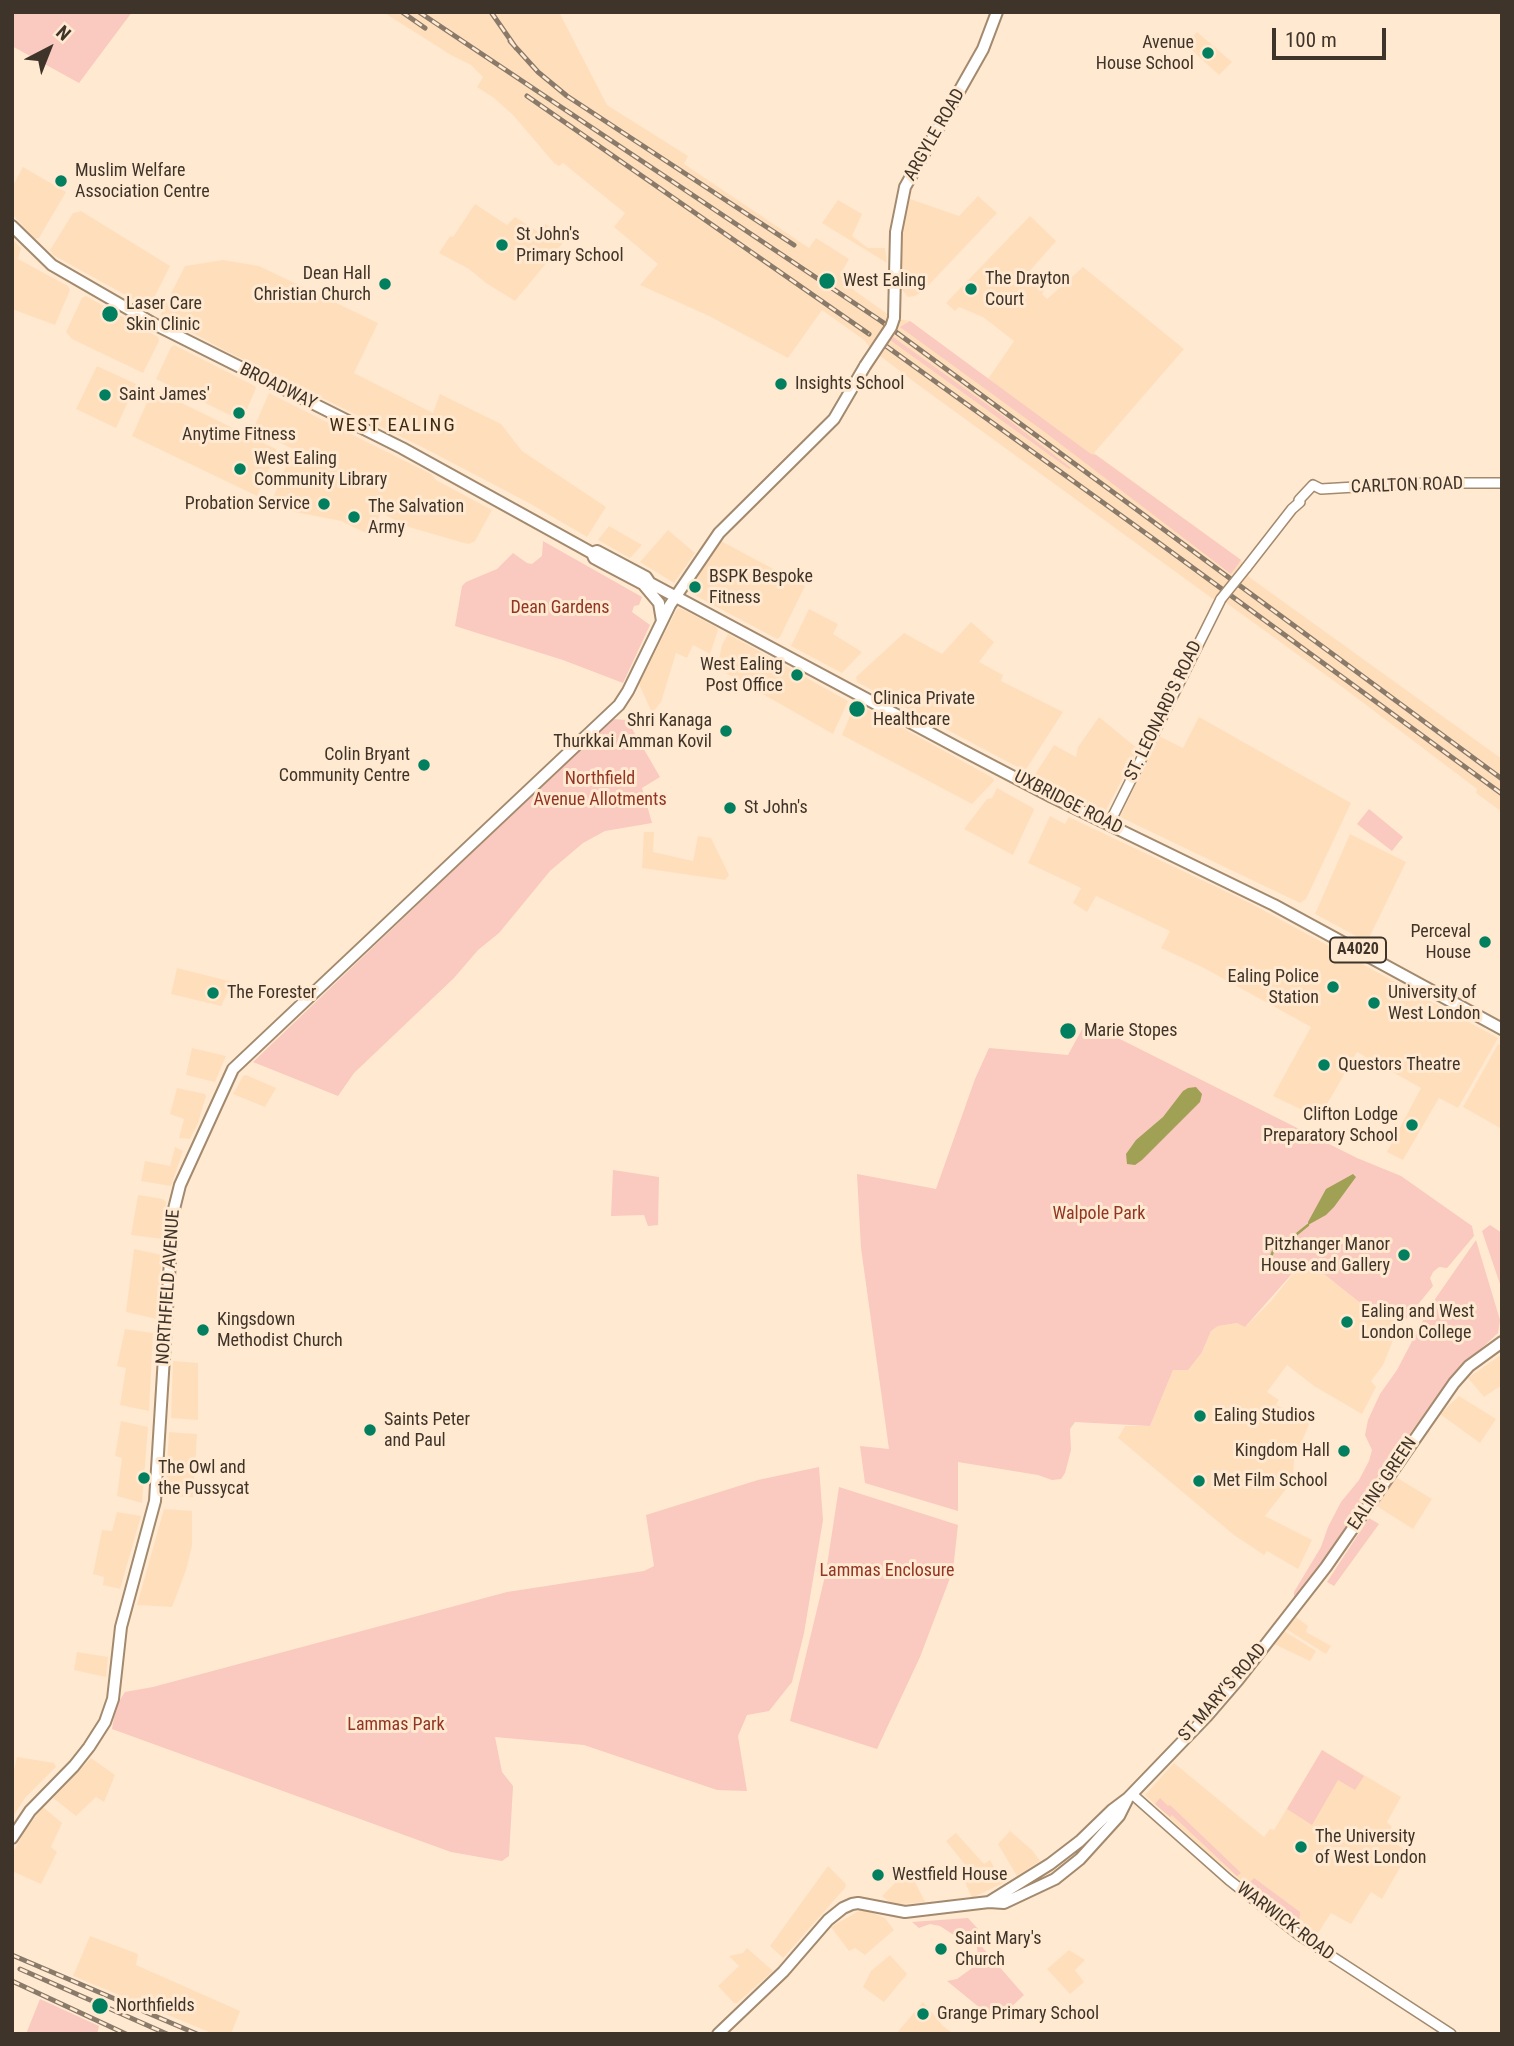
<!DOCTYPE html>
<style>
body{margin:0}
#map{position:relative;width:1514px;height:2046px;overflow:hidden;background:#ffe9d1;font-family:"Roboto Condensed",sans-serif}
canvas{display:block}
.frame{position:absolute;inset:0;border:14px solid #3f3429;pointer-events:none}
.north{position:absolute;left:14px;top:14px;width:70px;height:70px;-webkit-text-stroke:5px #ffe9d1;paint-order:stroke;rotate:42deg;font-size:19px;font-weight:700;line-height:28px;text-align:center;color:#3f3429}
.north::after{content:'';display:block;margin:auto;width:24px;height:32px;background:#3f3429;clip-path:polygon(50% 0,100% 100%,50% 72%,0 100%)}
.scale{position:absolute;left:1272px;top:28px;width:114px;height:32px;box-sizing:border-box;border:4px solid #3f3429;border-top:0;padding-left:9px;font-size:21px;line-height:24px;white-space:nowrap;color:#3f3429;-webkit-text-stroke:5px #ffe9d1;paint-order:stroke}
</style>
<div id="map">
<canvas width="1514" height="2046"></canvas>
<div class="frame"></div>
<div class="north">N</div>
<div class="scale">100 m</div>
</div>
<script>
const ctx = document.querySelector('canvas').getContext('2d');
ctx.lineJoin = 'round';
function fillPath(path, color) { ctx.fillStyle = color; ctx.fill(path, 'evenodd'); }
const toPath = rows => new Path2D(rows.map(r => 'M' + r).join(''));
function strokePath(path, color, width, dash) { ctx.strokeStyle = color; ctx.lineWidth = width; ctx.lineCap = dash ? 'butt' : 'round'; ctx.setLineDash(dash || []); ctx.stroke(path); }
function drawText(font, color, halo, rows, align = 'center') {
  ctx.font = font + ' "Roboto Condensed",sans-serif'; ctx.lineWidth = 6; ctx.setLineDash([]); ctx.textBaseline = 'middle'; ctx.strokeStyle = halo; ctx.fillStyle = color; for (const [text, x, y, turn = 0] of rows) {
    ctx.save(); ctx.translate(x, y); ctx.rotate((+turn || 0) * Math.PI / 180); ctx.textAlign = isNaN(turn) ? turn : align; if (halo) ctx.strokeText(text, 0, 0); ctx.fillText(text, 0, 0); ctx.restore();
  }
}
const built = toPath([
 [383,12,559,12,607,105,688,156,684,164,809,248,816,238,849,259,840,275,855,291,893,318,910,321,988,379,1014,341,983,317,959,307,955,311,946,303,1030,216,1056,241,1028,273,1045,289,1042,294,1047,299,1083,267,1184,349,1094,453,1241,560,1249,577,1502,759,1502,812,1476,793,1477,789,1345,689,1221,599,1213,599,917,384,871,349,864,340,822,310,788,358,709,316,640,285,658,264,614,227,625,213,563,163,559,166,554,163,513,115,494,98,477,87,483,77,471,65,451,55],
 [1197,32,1232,62,1219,75,1185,44],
 [23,167,66,192,39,238,35,239,12,214,12,187],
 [978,196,997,213,924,290,915,296,908,297,899,286,902,230,910,199,959,216],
 [838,200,862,214,852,236,868,248,885,248,887,263,822,223],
 [475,204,507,225,515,217,540,233,545,224,567,238,515,301,486,283,469,269,439,253,450,236,453,237],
 [81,211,170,266,149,308,53,255,50,250,73,213],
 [12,239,21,248,18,259,68,286,70,290,55,325,12,309],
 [223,260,259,266,378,323,354,373,433,413,440,394,501,424,522,451,606,507,587,537,529,503,422,447,226,351,160,315,185,266],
 [86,296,158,337,159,341,143,373,72,339,66,332,82,298],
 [174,345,255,386,256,388,242,421,156,379,171,347],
 [97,366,136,384,116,428,76,409],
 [153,389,276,449,276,454,257,496,132,436],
 [269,393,431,474,436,480,492,510,475,541,469,544,464,543,409,527,381,513,370,535,341,521,285,510,271,503,293,449,253,430],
 [609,526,642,545,630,558,598,540],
 [668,530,695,553,674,583,640,562],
 [721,541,805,586,780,637,777,639,689,592,688,588],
 [680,608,716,627,718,630,710,654,693,645,687,658,676,653,661,702,652,713,639,684,677,609],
 [809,609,838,624,833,634,862,652,842,673,791,646],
 [971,622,994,642,979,662,1003,675,1001,681,1063,712,1025,771,857,682,856,677,904,633,942,654],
 [728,634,848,701,833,734,717,668,722,645],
 [859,704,993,778,994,781,972,804,842,735,854,706],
 [1099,717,1138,749,1105,812,1034,776,1054,745,1076,757,1078,747],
 [1199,717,1351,803,1306,899,1300,903,1120,817,1159,736,1183,748],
 [997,788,1033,808,1034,810,1013,855,964,829,987,799,992,798],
 [1050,816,1065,824,1069,817,1250,903,1498,1038,1458,1108,1439,1098,1403,1160,1387,1152,1421,1088,1357,1052,1319,1118,1273,1096,1311,1027,1204,968,1161,948,1170,931,1096,896,1087,912,1073,903,1081,888,1028,863],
 [644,832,654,832,653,852,693,861,698,836,711,838,729,875,725,880,642,868],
 [1350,834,1406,862,1367,942,1315,914],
 [177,968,233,982,221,1006,171,994],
 [1498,1044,1502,1046,1502,1129,1463,1107],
 [192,1048,226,1056,215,1082,186,1075],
 [246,1075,276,1088,265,1107,233,1094,243,1076],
 [177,1088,205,1094,206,1096,198,1123,190,1139,179,1138,184,1119,170,1114],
 [175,1147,183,1151,171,1186,141,1181,145,1161,170,1166],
 [138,1195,163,1199,166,1202,163,1239,131,1235],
 [134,1249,162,1255,157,1319,126,1312],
 [1305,1259,1368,1309,1383,1309,1400,1323,1383,1365,1371,1381,1376,1387,1362,1414,1314,1386,1287,1365,1267,1392,1279,1400,1276,1405,1310,1422,1294,1460,1293,1480,1265,1516,1312,1540,1298,1569,1267,1551,1264,1555,1234,1535,1118,1438,1125,1426,1150,1426,1173,1370,1202,1352,1211,1331,1218,1326,1237,1323,1246,1326,1271,1301],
 [125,1329,153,1333,149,1411,120,1405,126,1368,117,1366],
 [1502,1354,1502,1385,1484,1397,1468,1378],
 [173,1361,198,1363,198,1420,171,1418],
 [1459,1396,1496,1419,1480,1443,1440,1414],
 [121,1421,148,1427,142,1503,117,1496,122,1458,115,1456],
 [169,1432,197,1434,193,1497,165,1496],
 [1394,1476,1432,1499,1413,1529,1378,1507,1378,1503],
 [164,1509,192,1511,192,1546,186,1570,172,1607,137,1605],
 [117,1512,141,1516,120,1589,103,1585,104,1577,93,1574,102,1530,112,1531],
 [1296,1617,1308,1626,1306,1632,1331,1646,1326,1654,1286,1629],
 [1284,1631,1316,1651,1310,1661,1274,1644],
 [77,1652,108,1657,106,1677,74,1670],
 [1322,1750,1401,1797,1387,1822,1392,1827,1389,1832,1395,1836,1393,1842,1409,1852,1382,1899,1371,1892,1351,1924,1331,1913,1314,1939,1206,1852,1145,1795,1174,1763,1264,1837,1270,1829,1274,1830],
 [17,1757,54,1763,56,1767,25,1798,12,1818,12,1779],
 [91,1758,115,1775,104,1802,96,1797,76,1816,53,1798],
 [43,1807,62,1823,51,1847,57,1852,41,1884,12,1871,12,1854,25,1831],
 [1010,1831,1032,1850,1040,1861,1017,1876,998,1844],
 [956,1833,984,1864,990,1860,1003,1883,972,1898,960,1871,967,1867,946,1841],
 [828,1866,846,1884,845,1888,783,1958,770,1946],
 [912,1876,925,1902,900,1904,888,1901,882,1896,901,1877],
 [862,1909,885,1918,894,1930,865,1955,855,1948,849,1951,831,1927],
 [90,1936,138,1954,136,1965,240,2011,231,2034,214,2034,73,1976],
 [747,1948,773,1971,737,2003,734,2003,718,1986,739,1966,729,1956,743,1953],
 [1069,1950,1085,1960,1075,1970,1084,1982,1070,1994,1047,1969],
 [890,1955,907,1974,884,2002,863,1987,871,1971],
 [923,2002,943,2026,954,2034,896,2034]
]);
const green = toPath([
 [12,12,132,12,79,83,12,46],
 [910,321,1046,421,1091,454,1096,455,1241,560,1231,574,1046,433,900,327],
 [893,337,1010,421,1071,468,1069,469,890,340],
 [543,541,642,597,639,605,634,606,632,612,650,625,623,683,563,660,455,626,462,586,466,582,497,569,513,553,527,563,532,564,542,556],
 [612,719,627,720,660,777,642,788,652,823,605,831,583,843,550,871,499,933,478,950,454,978,354,1073,338,1096,253,1062],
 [1369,809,1403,837,1392,851,1357,824],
 [1086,1022,1357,1158,1401,1176,1472,1226,1474,1236,1447,1268,1439,1267,1433,1272,1430,1278,1433,1286,1402,1324,1383,1309,1368,1309,1305,1259,1245,1327,1237,1323,1218,1326,1211,1331,1202,1352,1188,1370,1173,1370,1150,1426,1075,1422,1070,1429,1071,1450,1065,1473,1061,1479,1052,1480,1038,1475,958,1462,958,1511,865,1483,860,1446,889,1449,861,1248,857,1174,936,1189,975,1079,989,1048,1068,1055],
 [613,1170,659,1177,658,1225,648,1226,644,1215,611,1216],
 [1490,1225,1502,1233,1502,1290,1482,1231],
 [1476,1240,1500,1320,1498,1333,1453,1375,1368,1490,1363,1512,1294,1600,1294,1592,1321,1547,1328,1527,1341,1502,1359,1480,1369,1461,1372,1450,1365,1435,1368,1420,1380,1394,1397,1370,1431,1305],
 [819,1467,823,1520,804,1633,792,1682,769,1711,747,1715,738,1736,747,1791,717,1790,584,1745,495,1737,502,1772,513,1786,509,1856,502,1861,451,1852,112,1729,116,1706,125,1692,153,1687,507,1592,644,1571,654,1566,646,1515,758,1480],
 [839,1487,958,1525,953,1570,920,1657,877,1749,790,1721,826,1572],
 [1369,1518,1379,1524,1334,1586,1327,1582],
 [1322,1750,1364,1776,1355,1790,1338,1780,1312,1825,1287,1809],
 [1160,1798,1168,1806,1170,1805,1241,1873,1237,1876,1172,1815,1170,1817,1155,1804],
 [1254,1878,1300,1912,1299,1925,1247,1885],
 [968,1918,978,1929,973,1935,966,1933,960,1939,940,1926,930,1924,919,1928,912,1922],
 [976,1940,1024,1995,996,2021,947,1981,957,1979,975,1966,978,1956],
 [40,1999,99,2026,97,2034,26,2034]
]);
const water = toPath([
 [1196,1087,1202,1094,1200,1102,1142,1160,1135,1165,1127,1164,1126,1154,1136,1140,1163,1117,1183,1091,1188,1088],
 [1353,1174,1356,1177,1334,1207,1326,1215,1308,1225,1308,1222,1326,1189]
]);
const stream = toPath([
 [1269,1262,1275,1246,1292,1238,1308,1225]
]);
const minor = toPath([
 [1299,500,1313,485,1321,489,1423,483,1502,483],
 [1246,568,1292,509,1300,502],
 [1109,824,1221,599],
 [1132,1794,1229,1880,1299,1935,1451,2034]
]);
const major = toPath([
 [12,226,52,265,156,325,402,448,592,553,597,551,646,577,650,583,962,750,1052,797,1274,905,1502,1029],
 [894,318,896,232,905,187,983,49,997,12],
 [592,553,594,558,607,565,643,584,650,583],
 [643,584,659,603,662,621],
 [12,1838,30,1811,74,1766,89,1747,105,1722,113,1699,121,1627,155,1501,173,1213,180,1185,233,1069,619,705,628,691,670,605,719,533,834,419,865,366],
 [989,1902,1050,1864,1080,1841,1112,1810,1128,1798,1207,1716,1238,1680,1326,1567,1454,1383,1469,1366,1502,1342],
 [718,2034,783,1972,828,1920,843,1908,852,1904,858,1903,905,1912,989,1902,1004,1903,1055,1879,1080,1859,1119,1816,1127,1800]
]);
const rail = toPath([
 [402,12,425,28],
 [419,12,881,321,1502,779],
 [491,12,516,48],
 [510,41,538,72,567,96,794,245],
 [527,96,869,334],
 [886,346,1155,540,1502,794],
 [12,1955,197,2034],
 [20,1969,167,2034],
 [12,1981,126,2034]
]);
const minorBridge = toPath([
 [1221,599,1246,568]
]);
const majorBridge = toPath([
 [865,366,891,327,894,318]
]);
const markers = [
 [1208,53,7,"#027f5e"],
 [61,181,7,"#027f5e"],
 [502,245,7,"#027f5e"],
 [827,281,9,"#027f5e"],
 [385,284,7,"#027f5e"],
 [971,289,7,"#027f5e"],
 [110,314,9,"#027f5e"],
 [781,384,7,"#027f5e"],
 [105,395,7,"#027f5e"],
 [239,413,7,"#027f5e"],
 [240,469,7,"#027f5e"],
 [324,504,7,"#027f5e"],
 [354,517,7,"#027f5e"],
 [695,587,7,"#027f5e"],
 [797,675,7,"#027f5e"],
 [857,709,9,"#027f5e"],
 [726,731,7,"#027f5e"],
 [424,765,7,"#027f5e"],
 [730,808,7,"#027f5e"],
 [1485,942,7,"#027f5e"],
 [1333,987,7,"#027f5e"],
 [213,993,7,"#027f5e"],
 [1374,1003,7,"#027f5e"],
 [1068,1031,9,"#027f5e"],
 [1324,1065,7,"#027f5e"],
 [1412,1125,7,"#027f5e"],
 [1404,1255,7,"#027f5e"],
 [1347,1322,7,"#027f5e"],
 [203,1330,7,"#027f5e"],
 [1200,1416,7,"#027f5e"],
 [370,1430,7,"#027f5e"],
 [1344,1451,7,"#027f5e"],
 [144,1478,7,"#027f5e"],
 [1199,1481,7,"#027f5e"],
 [1301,1847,7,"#027f5e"],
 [878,1875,7,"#027f5e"],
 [941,1949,7,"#027f5e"],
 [100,2006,9,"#027f5e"],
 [923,2014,7,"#027f5e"]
];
const shields = [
 [1358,950,56]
];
const shieldNames = [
 ["A4020",1358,950]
];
const poiNames = [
 ["Avenue",1194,43,"right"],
 ["House School",1194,64,"right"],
 ["Muslim Welfare",75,171],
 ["Association Centre",75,192],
 ["St John's",516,235],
 ["Primary School",516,256],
 ["Dean Hall",371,274,"right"],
 ["Christian Church",371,295,"right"],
 ["The Drayton",985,279],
 ["Court",985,300],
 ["West Ealing",843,281],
 ["Laser Care",126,304],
 ["Skin Clinic",126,325],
 ["Insights School",795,384],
 ["Saint James'",119,395],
 ["Anytime Fitness",239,435,"center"],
 ["West Ealing",254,459],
 ["Community Library",254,480],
 ["Probation Service",310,504,"right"],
 ["The Salvation",368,507],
 ["Army",368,528],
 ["BSPK Bespoke",709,577],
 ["Fitness",709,598],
 ["West Ealing",783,665,"right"],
 ["Post Office",783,686,"right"],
 ["Clinica Private",873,699],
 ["Healthcare",873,720],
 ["Shri Kanaga",712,721,"right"],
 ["Thurkkai Amman Kovil",712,742,"right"],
 ["Colin Bryant",410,755,"right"],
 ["Community Centre",410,776,"right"],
 ["St John's",744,808],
 ["Perceval",1471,932,"right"],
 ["House",1471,953,"right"],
 ["Ealing Police",1319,977,"right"],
 ["Station",1319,998,"right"],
 ["The Forester",227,993],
 ["University of",1388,993],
 ["West London",1388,1014],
 ["Marie Stopes",1084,1031],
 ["Questors Theatre",1338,1065],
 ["Clifton Lodge",1398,1115,"right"],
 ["Preparatory School",1398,1136,"right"],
 ["Pitzhanger Manor",1390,1245,"right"],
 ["House and Gallery",1390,1266,"right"],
 ["Ealing and West",1361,1312],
 ["London College",1361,1333],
 ["Kingsdown",217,1320],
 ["Methodist Church",217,1341],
 ["Ealing Studios",1214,1416],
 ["Saints Peter",384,1420],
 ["and Paul",384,1441],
 ["Kingdom Hall",1330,1451,"right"],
 ["The Owl and",158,1468],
 ["the Pussycat",158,1489],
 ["Met Film School",1213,1481],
 ["The University",1315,1837],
 ["of West London",1315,1858],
 ["Westfield House",892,1875],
 ["Saint Mary's",955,1939],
 ["Church",955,1960],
 ["Northfields",116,2006],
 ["Grange Primary School",937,2014]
];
const streetNames = [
 ["ARGYLE ROAD",935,135,-60],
 ["BROADWAY",278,387,26],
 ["CARLTON ROAD",1407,486,-2],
 ["ST. LEONARD'S ROAD",1164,711,-64],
 ["UXBRIDGE ROAD",1068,803,27],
 ["NORTHFIELD AVENUE",169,1287,-86],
 ["EALING GREEN",1383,1484,-56],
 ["ST MARY'S ROAD",1223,1693,-49],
 ["WARWICK ROAD",1285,1922,37]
];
const parkNames = [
 ["Dean Gardens",560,608],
 ["Northfield",600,779],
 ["Avenue Allotments",600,800],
 ["Walpole Park",1099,1214],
 ["Lammas Enclosure",887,1571],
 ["Lammas Park",396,1725]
];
const neighbourhoodNames = [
 ["WEST EALING",393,426]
];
fillPath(built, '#ffdfbb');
fillPath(green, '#fac9bf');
fillPath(water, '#a0a155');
strokePath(stream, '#a0a155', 2.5);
strokePath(minor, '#a38a6e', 12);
strokePath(major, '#a38a6e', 14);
strokePath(minor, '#fff', 9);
strokePath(major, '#fff', 10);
strokePath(rail, '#8a7a6a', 5);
strokePath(rail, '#ffe9d1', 2.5, [8]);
strokePath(minorBridge, '#a38a6e', 12, []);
strokePath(majorBridge, '#a38a6e', 14, []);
strokePath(minorBridge, '#fff', 9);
strokePath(majorBridge, '#fff', 10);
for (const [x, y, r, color] of markers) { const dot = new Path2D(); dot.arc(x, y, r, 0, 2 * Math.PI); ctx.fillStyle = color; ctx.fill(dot); strokePath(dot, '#ffe9d1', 2.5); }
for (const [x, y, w] of shields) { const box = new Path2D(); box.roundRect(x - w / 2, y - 12.5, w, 25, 5); ctx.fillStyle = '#ffe9d1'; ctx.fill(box); strokePath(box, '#3f3429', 2); }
drawText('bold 16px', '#3f3429', null, shieldNames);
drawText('18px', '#3f3429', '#ffe9d1', poiNames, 'left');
drawText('18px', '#3f3429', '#ffe9d1', streetNames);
drawText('18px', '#913524', '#ffe9d1', parkNames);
ctx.letterSpacing = '2px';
drawText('19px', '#3d290f', '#ffe9d1', neighbourhoodNames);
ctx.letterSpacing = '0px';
</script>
